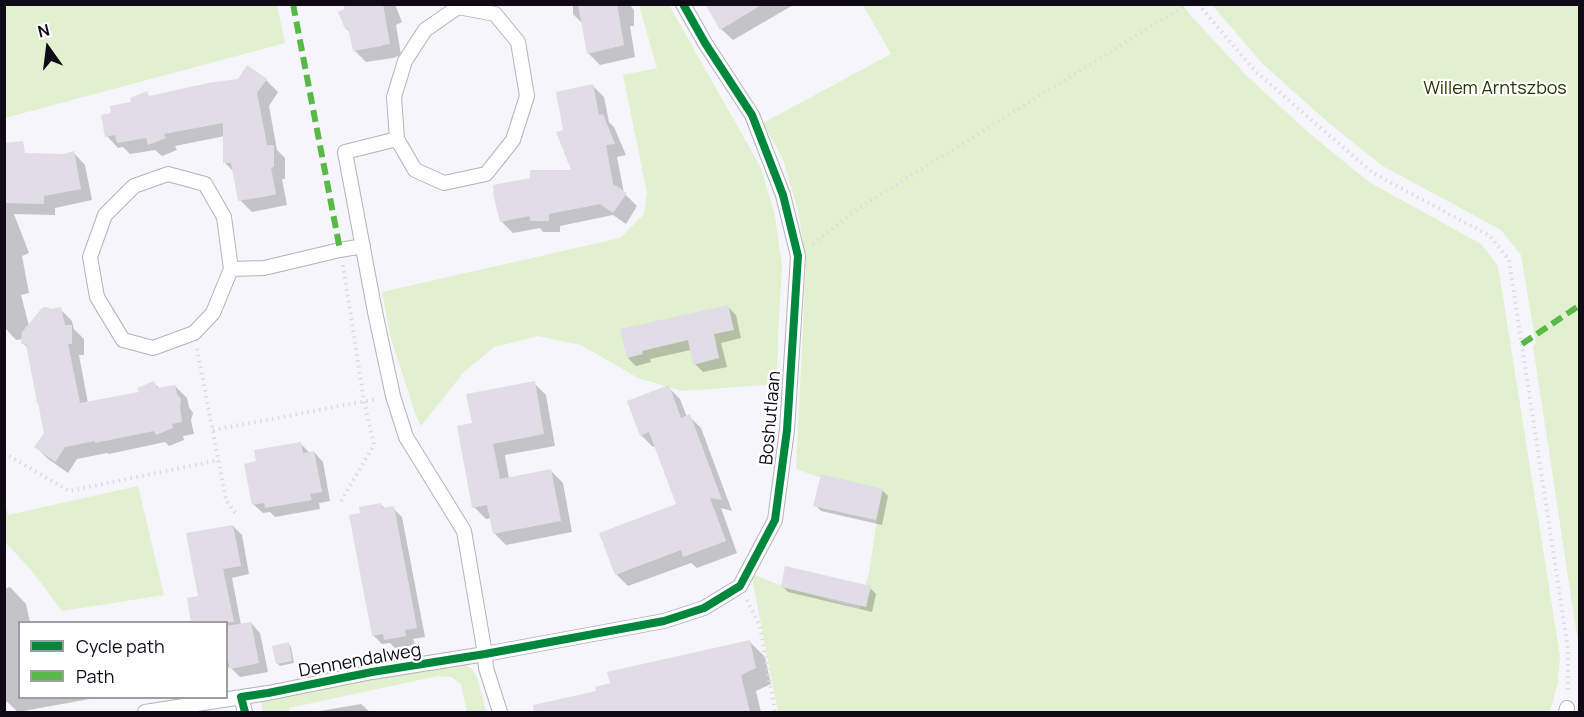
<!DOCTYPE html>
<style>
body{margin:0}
#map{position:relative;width:1584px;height:717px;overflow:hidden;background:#f6f5fb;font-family:Manrope,sans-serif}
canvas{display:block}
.frame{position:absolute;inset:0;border:6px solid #0f0b16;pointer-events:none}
.legend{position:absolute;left:18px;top:621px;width:210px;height:78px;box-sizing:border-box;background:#fff;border:2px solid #9f9da2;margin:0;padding:8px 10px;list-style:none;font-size:18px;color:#0f0b16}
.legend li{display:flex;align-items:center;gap:12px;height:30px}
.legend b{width:30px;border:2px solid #9f9da2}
.north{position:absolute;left:18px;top:18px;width:60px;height:60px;-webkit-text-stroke:4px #fff;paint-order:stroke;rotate:346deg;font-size:16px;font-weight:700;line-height:24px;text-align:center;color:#0f0b16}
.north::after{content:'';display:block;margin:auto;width:21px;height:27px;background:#0f0b16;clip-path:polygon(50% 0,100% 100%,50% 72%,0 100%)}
</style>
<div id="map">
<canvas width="1584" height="717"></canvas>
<div class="frame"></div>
<ul class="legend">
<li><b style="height:8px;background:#00873e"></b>Cycle path</li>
<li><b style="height:8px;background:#58b947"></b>Path</li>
</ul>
<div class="north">N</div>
</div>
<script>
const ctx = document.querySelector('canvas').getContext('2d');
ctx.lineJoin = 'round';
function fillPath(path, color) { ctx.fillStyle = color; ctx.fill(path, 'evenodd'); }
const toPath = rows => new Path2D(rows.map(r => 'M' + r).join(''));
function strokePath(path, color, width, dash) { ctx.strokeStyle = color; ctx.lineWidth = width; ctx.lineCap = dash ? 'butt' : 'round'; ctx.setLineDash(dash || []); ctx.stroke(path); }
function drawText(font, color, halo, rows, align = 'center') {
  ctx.font = font + ' Manrope,sans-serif'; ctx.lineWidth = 4.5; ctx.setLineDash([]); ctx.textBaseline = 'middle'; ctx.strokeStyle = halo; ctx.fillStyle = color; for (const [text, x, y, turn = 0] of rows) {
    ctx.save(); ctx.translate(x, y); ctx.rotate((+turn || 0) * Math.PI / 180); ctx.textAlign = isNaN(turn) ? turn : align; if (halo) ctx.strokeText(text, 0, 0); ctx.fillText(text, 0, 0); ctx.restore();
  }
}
const green = toPath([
 [5,4,277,5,285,43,5,118],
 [639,5,669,5,761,168,775,216,782,267,778,336,777,384,682,391,638,378,581,345,538,336,494,347,464,372,421,426,416,416,390,335,382,292,620,238,644,214,647,193,623,75,657,68],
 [863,5,1183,5,1192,17,1248,77,1309,133,1369,182,1481,244,1498,266,1560,656,1558,682,1550,712,778,712,751,573,774,583,859,609,869,573,880,499,796,469,806,262,798,211,783,159,763,123,891,54],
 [1212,5,1579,5,1579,649,1533,346,1536,344,1521,255,1501,230,1381,165,1323,118,1262,63],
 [138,486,164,595,62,611,32,571,5,542,5,503,8,515],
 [462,662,472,669,478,680,486,712,467,712,461,684,451,677,438,676,289,708,289,712,263,712,259,694]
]);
const shadow = toPath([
 [344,4,395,4,402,22,396,25,401,55,393,58,366,62,354,50,351,34,346,28],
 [573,4,629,4,634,10,634,26,630,26,635,57,600,65,588,53,583,24,573,14],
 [707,4,795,4,733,40,721,29],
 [266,80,278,92,269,106,277,150,285,158,285,179,282,179,287,205,252,212,240,200,234,172,225,163,225,136,175,146,177,150,162,156,155,150,130,154,123,147,118,148,107,136,113,114,134,103,147,93,150,97],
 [592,85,604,97,609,122,614,127,626,155,617,157,624,193,637,206,626,224,613,215,560,226,560,232,543,232,540,228,513,233,501,221,573,172,565,130],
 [74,153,85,165,92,200,55,208,55,215,14,214,29,253,22,256,29,293,21,295,29,326,52,310,60,309,72,321,74,329,84,339,84,355,79,355,88,403,141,393,154,383,160,389,175,386,187,398,189,407,193,413,191,420,194,434,183,436,184,440,169,446,165,442,109,454,107,453,77,459,68,473,48,459,36,447,45,433,29,349,23,343,23,339,16,340,5,328,4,165],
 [728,307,736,315,741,338,721,343,727,367,703,372,695,364,691,350,650,359,651,362,636,366,628,358],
 [534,383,546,395,555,446,505,455,509,479,551,471,563,483,572,532,506,545,494,533,491,518,486,519,474,507,473,425],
 [668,387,680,399,687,417,689,416,701,428,732,511,721,508,737,553,697,568,691,563,628,586,616,574,678,505,656,446,653,447,641,435],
 [300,443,310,453,314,452,323,462,330,501,319,503,320,509,275,517,270,512,263,513,253,504],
 [882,490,888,496,882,525,821,511,815,505],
 [380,504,386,509,393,508,402,517,425,637,413,639,415,645,395,648,390,643,382,644,373,635,362,514],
 [233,526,242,535,249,574,232,578,241,625,251,623,260,633,268,672,240,677,230,667,226,668,226,622,193,622,188,600,200,598],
 [782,586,870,588,876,594,872,612,788,592],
 [10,587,26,604,30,622,20,622,20,698,95,698,18,712,4,699,4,589],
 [749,641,765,657,771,684,756,691,761,712,554,712,552,703,598,692],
 [289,644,291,647,294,663,280,666,277,663],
 [361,704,370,712,314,712]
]);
const building = toPath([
 [344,4,383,4,390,44,382,45,382,46,353,51,348,28,345,29,338,12,345,9],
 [578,4,617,4,624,45,587,54],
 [705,4,763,4,720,30],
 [247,65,267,79,257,93,267,145,274,145,274,167,271,168,276,194,268,196,238,201,231,163,223,163,223,123,164,134,166,138,148,145,146,138,117,143,115,135,105,137,101,115,111,113,110,106,131,102,130,98,147,91,149,96,208,83,238,79],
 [593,84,599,115,603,114,615,144,606,145,613,184,627,193,613,213,600,204,549,214,549,221,530,221,530,216,500,222,493,193,494,193,493,185,530,178,530,170,571,170,556,132,563,130,556,92],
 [23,141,25,153,63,154,74,151,81,189,44,196,44,204,4,203,4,143],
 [728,305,734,330,714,334,719,358,693,365,688,340,642,351,643,354,627,358,620,329],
 [45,307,52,309,61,307,65,325,72,325,72,344,68,344,80,403,139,392,137,388,154,381,157,388,175,385,177,394,181,399,180,407,182,422,172,424,173,428,156,435,154,431,95,443,95,441,65,447,55,462,34,447,44,433,38,403,37,403,26,344,21,344,22,332,42,308],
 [535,381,544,434,493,444,500,479,551,469,561,521,493,534,487,505,472,508,457,426,472,423,466,394],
 [669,385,681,418,690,414,722,500,710,498,726,541,683,557,681,550,615,575,599,533,676,504,649,432,640,436,627,401],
 [301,442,303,453,314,451,322,492,310,494,312,500,265,508,264,503,252,505,244,464,256,461,254,450],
 [821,474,883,489,876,520,813,506],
 [381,503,382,508,394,506,417,628,405,630,406,636,384,640,383,634,372,636,349,515,360,513,359,507],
 [233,525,241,566,223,569,234,622,191,622,187,598,198,596,186,533],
 [785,566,871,586,866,607,781,587],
 [251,622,259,663,230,669,226,653,226,626],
 [750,640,756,668,741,675,750,712,534,712,533,705,596,691,595,687,610,683,607,672],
 [289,642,292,661,276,664,272,646]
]);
const path = toPath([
 [1198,4,1256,72,1373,173,1490,236,1509,260,1568,649,1568,692],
 [813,244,859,208,1187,4],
 [197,349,226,500,237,515],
 [213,430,377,399],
 [4,453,69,491,219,460],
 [341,501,374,445,364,401,343,265],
 [747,600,760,626,775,712]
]);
const service = toPath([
 [397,139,394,97,405,61,425,30,458,7,495,14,518,42,527,96,513,140,486,174,444,183,415,170,397,139,345,152,375,312,393,396,406,437,464,531,485,654,486,668,500,712],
 [231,269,224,217,205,184,168,174,134,186,105,215,90,257,97,297,123,340,153,348,194,333,213,313,231,269,264,268,340,250,363,246],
 [241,697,245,712],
 [145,712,268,693,372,672,485,654,664,621,704,608,740,586,775,520,787,430,798,256,783,195,752,115,705,43,683,4],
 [1566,712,1567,708]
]);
const quiet = toPath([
 [293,4,340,250],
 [1522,344,1580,305]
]);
const cycleway = toPath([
 [245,712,241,697,268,693,372,672,485,654,664,621,704,608,740,586,775,520,787,430,798,256,783,195,752,115,705,43,683,4]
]);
const parkNames = [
 ["Willem Arntszbos",1495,89]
];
const streetNames = [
 ["Boshutlaan",771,418,-85],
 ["Dennendalweg",360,661,-10]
];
fillPath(green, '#e1f0cf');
fillPath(shadow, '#0003');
fillPath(building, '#e0dde6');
strokePath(service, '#b4b2ba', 16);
strokePath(path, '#dcdcde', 4, [1.5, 4.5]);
strokePath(service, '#fefefe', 14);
strokePath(quiet, '#58b947', 6, [12, 6]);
strokePath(cycleway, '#00873e', 8);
drawText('18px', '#253603', '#fff', parkNames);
drawText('18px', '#0f0b16', '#fff', streetNames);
</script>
